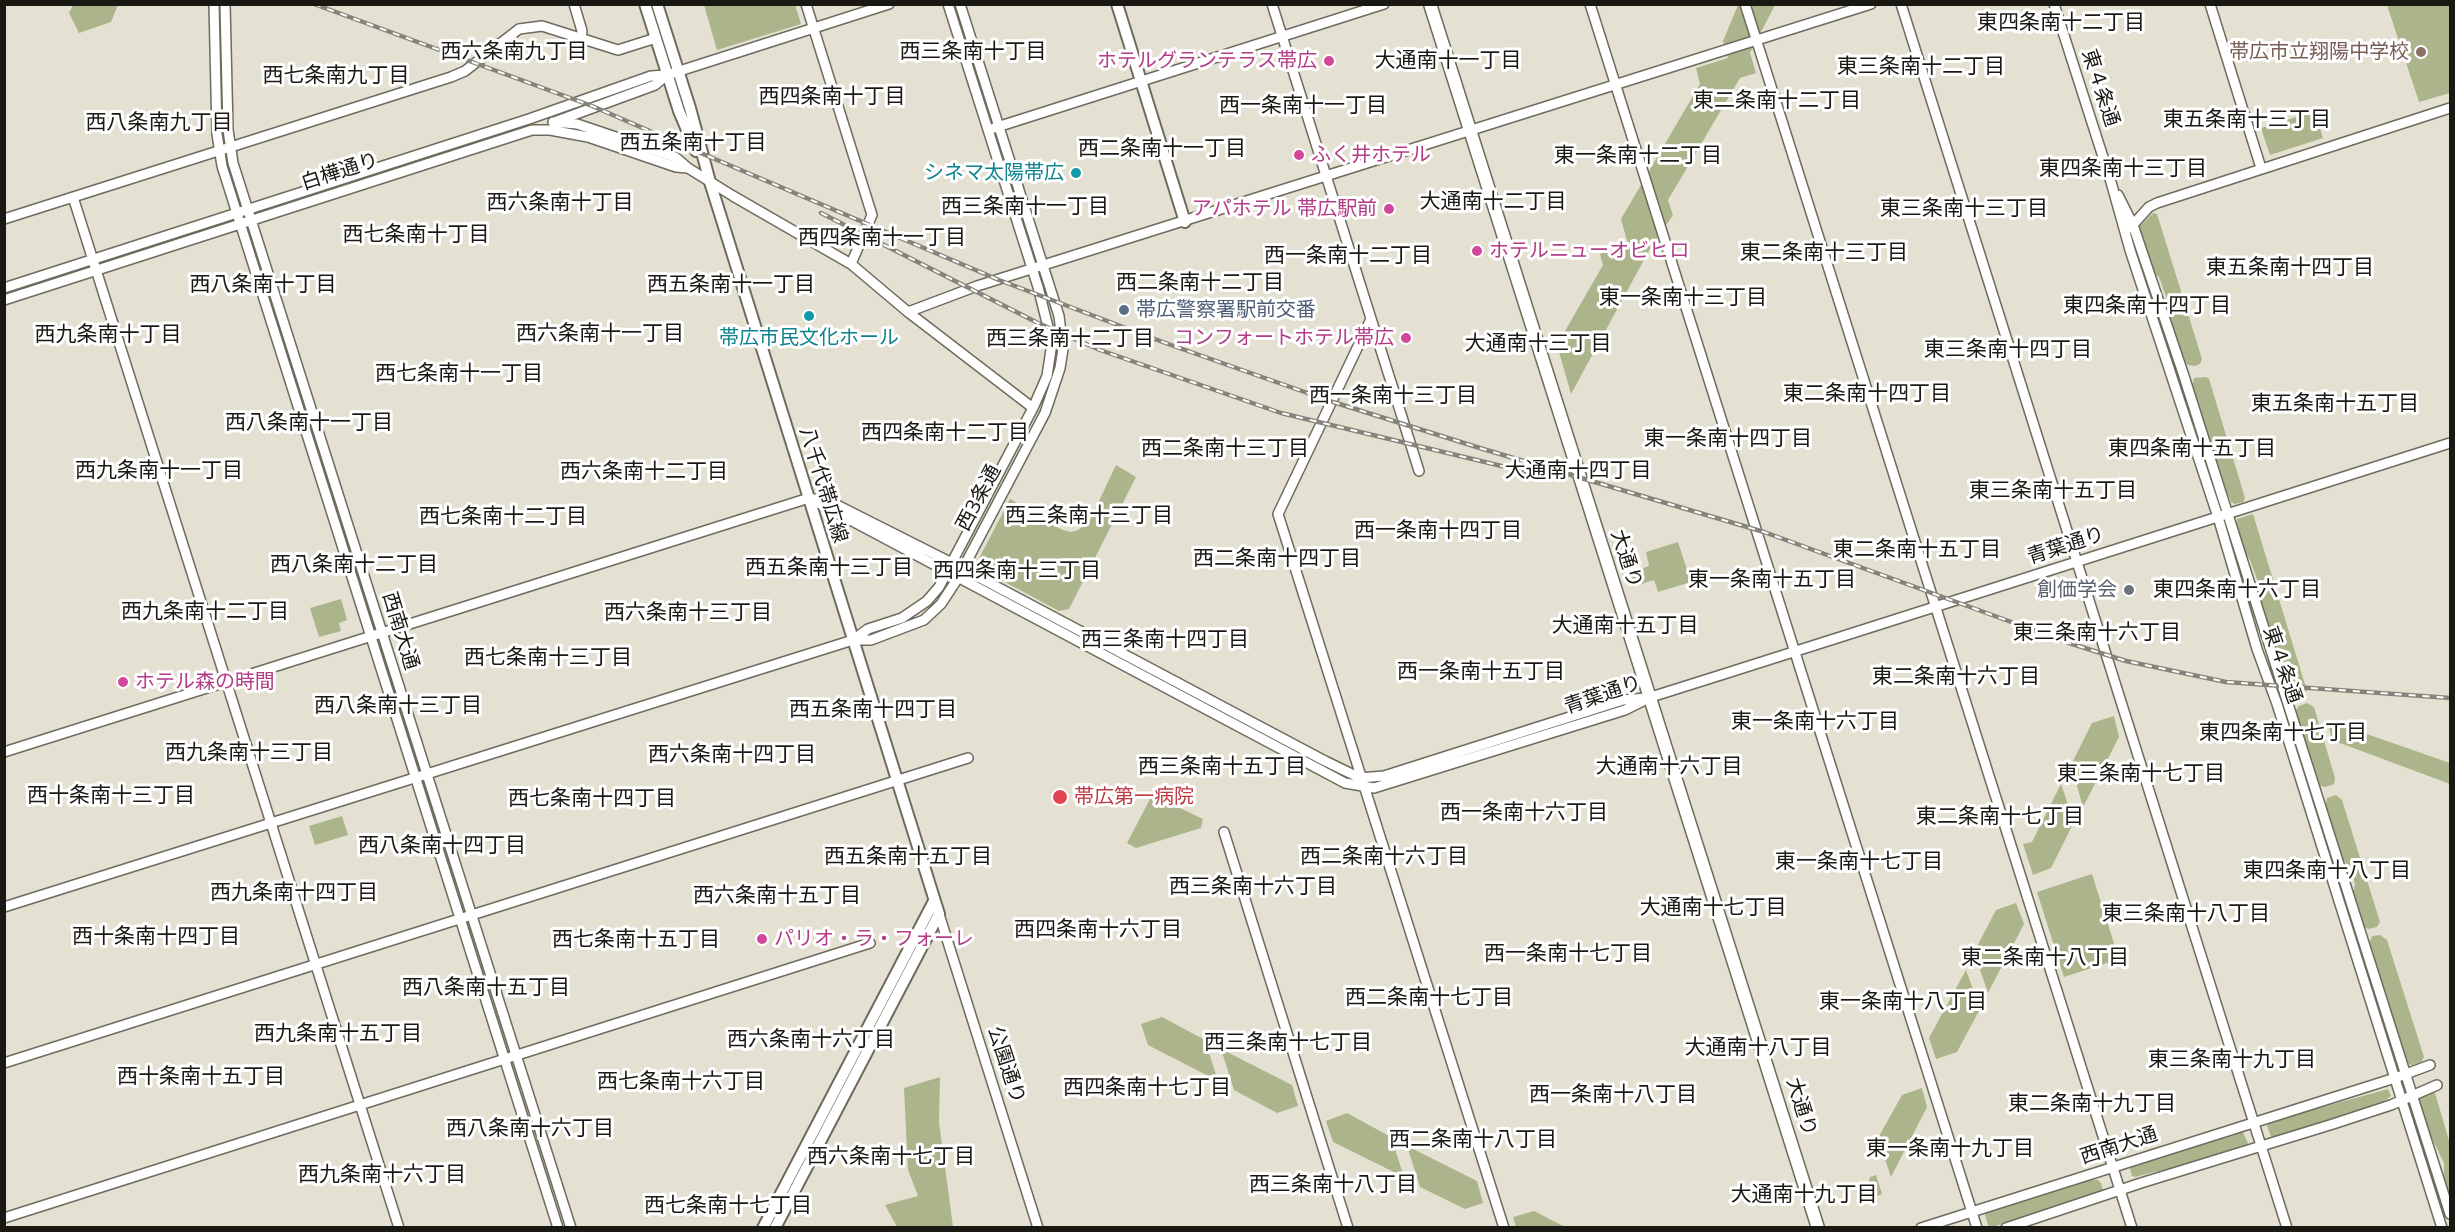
<!DOCTYPE html>
<meta charset="utf-8">
<style>
body{margin:0}
#map{position:relative;width:2455px;height:1232px;overflow:hidden;background:#e5e1d2;font-family:"Open Sans",sans-serif}
canvas{display:block}
.frame{position:absolute;inset:0;border:6px solid #191813;pointer-events:none}
</style>
<div id="map">
<canvas width="2455" height="1232"></canvas>
<div class="frame"></div>
</div>
<script>
const ctx = document.querySelector('canvas').getContext('2d');
ctx.lineJoin = 'round';
function fillPath(path, color) { ctx.fillStyle = color; ctx.fill(path, 'evenodd'); }
const toPath = rows => new Path2D(rows.map(r => 'M' + r).join(''));
function strokePath(path, color, width, dash) { ctx.strokeStyle = color; ctx.lineWidth = width; ctx.lineCap = dash ? 'butt' : 'round'; ctx.setLineDash(dash || []); ctx.stroke(path); }
function drawText(font, color, halo, rows, align = 'center') {
  ctx.font = font + ' "Open Sans","Noto Sans JP",sans-serif'; ctx.lineWidth = 6; ctx.setLineDash([]); ctx.textBaseline = 'middle'; ctx.strokeStyle = halo; ctx.fillStyle = color; for (const [text, x, y, turn = 0] of rows) {
    ctx.save(); ctx.translate(x, y); ctx.rotate((+turn || 0) * Math.PI / 180); ctx.textAlign = isNaN(turn) ? turn : align; if (halo) ctx.strokeText(text, 0, 0); ctx.fillText(text, 0, 0); ctx.restore();
  }
}
const green = toPath([
 [73,5,73,4,118,5,111,22,79,33,69,13],
 [704,5,795,5,801,24,717,50],
 [1738,5,1775,5,1750,53,1756,73,1740,78,1668,200,1673,215,1651,247,1571,394,1557,345,1603,265,1600,254,1628,244,1621,219,1700,84,1696,68,1728,58,1723,41],
 [2387,5,2450,5,2450,93,2419,102],
 [2315,111,2323,138,2270,155,2261,128],
 [2153,213,2157,214,2202,359,2200,364,2195,366,2188,365,2185,362,2167,309,2167,299,2159,277,2154,274,2139,227],
 [2206,377,2209,379,2245,498,2243,502,2235,504,2231,502,2226,489,2192,385,2194,378],
 [1116,465,1136,477,1069,609,1059,611,975,566,1010,499,1045,518,1050,524,1063,530,1071,532,1078,530,1089,522],
 [2253,514,2307,691,2300,695,2293,696,2288,692,2258,599,2257,579,2250,560,2243,549,2236,524,2237,519],
 [1678,542,1691,582,1658,592,1654,580,1632,587,1628,573,1649,566,1646,552],
 [341,599,347,620,339,623,341,631,319,637,310,608],
 [2307,703,2314,707,2335,778,2334,784,2325,787,2320,786,2296,710,2299,706],
 [2114,716,2119,737,2083,807,2071,765,2092,723],
 [2335,723,2450,763,2450,784,2332,740,2329,726],
 [2061,784,2074,822,2051,868,2033,875,2023,844,2032,842],
 [2336,795,2342,800,2380,922,2377,927,2368,929,2363,926,2353,893,2355,884,2349,867,2340,855,2325,808,2327,798],
 [1157,797,1203,819,1201,828,1136,848,1127,843,1150,799],
 [342,816,348,835,315,845,309,826],
 [2092,874,2119,959,2064,977,2037,892],
 [2016,903,2024,924,1988,993,1974,952,1996,910],
 [2380,935,2387,940,2424,1057,2421,1062,2412,1065,2408,1064,2369,944,2372,936],
 [1966,970,1980,1009,1957,1052,1936,1059,1929,1038],
 [1162,1017,1205,1040,1218,1081,1148,1045,1141,1024],
 [1221,1049,1292,1085,1298,1106,1277,1113,1234,1090],
 [940,1077,939,1122,953,1227,897,1227,885,1205,918,1196,908,1170,904,1088],
 [1922,1088,1927,1107,1891,1177,1878,1138,1902,1095],
 [2388,1089,2391,1096,2381,1104,2274,1138,2271,1137,2267,1126,2269,1122],
 [2431,1090,2435,1093,2450,1144,2450,1199,2444,1178,2444,1163,2429,1132,2418,1099,2418,1094],
 [1347,1113,1391,1137,1404,1177,1333,1142,1326,1121],
 [2242,1130,2248,1143,2246,1147,2179,1168,2154,1172,2135,1177,2132,1176,2130,1168,2132,1164],
 [1407,1146,1477,1181,1483,1203,1465,1209,1420,1187],
 [1876,1175,1882,1194,1863,1201,1870,1177],
 [2090,1180,2098,1180,2101,1183,2103,1190,2100,1193,1992,1227,1988,1225,1985,1215,1986,1211],
 [1534,1211,1565,1227,1516,1227,1513,1217]
]);
const tertiary = toPath([
 [214,4,217,134,222,166,558,1228],
 [225,4,228,130,233,163,571,1228],
 [574,4,582,31,581,40],
 [806,4,872,215,851,264],
 [1272,4,1419,471],
 [1590,4,1977,1228],
 [1745,4,2132,1228],
 [1901,4,2287,1228],
 [2054,4,2111,182,2130,250,2218,517,2257,649,2277,704,2442,1228],
 [2210,4,2261,168],
 [557,121,655,85,667,75],
 [553,122,577,124,675,157,688,168,733,196,851,264,908,312,1033,408],
 [994,128,1384,4],
 [2118,195,2133,225,2183,373,2450,1214],
 [73,197,399,1228],
 [4,219,451,77,465,71,519,29,542,26,618,50,656,38],
 [2130,228,2149,207,2157,203,2450,108],
 [4,288,529,119,651,76,667,75,889,4],
 [4,300,532,130,550,130,588,137,676,167,688,168],
 [908,312,977,286,1871,4],
 [1371,319,1278,514,1504,1228],
 [809,498,1345,783,1374,788,1625,710,1651,697,1724,674,2450,443],
 [854,640,871,640,924,620,941,604,958,578,1045,413,1060,368,1063,349,1059,316,960,4],
 [4,752,809,498,833,503,952,563,1325,761,1360,778,1384,776,1623,700,1645,698],
 [1224,832,1348,1228],
 [4,907,853,640,868,629,902,618,927,601,939,587,1033,408,1047,376,1052,343,1038,287,948,4],
 [939,914,1038,1228],
 [4,1063,968,758],
 [4,1218,870,943],
 [1921,1228,2395,1078,2430,1065],
 [2006,1228,2141,1183,2333,1124,2391,1105,2437,1085]
]);
const secondary = toPath([
 [645,4,679,111,696,151],
 [657,4,690,108,710,182,939,914,775,1228],
 [763,1228,934,901]
]);
const primary = toPath([
 [1117,4,1185,222]
]);
const trunk = toPath([
 [1430,4,1818,1228]
]);
const rail = toPath([
 [314,4,592,106,689,148],
 [682,145,999,280,1168,344,1333,402,1483,449,1764,532,2069,643,2126,661,2226,682,2450,698],
 [821,213,1038,323,1100,350,1281,413,1539,475]
]);
const markers = [
 [2421,52,6,"#8d6e63"],
 [1329,61,6,"#d1479c"],
 [1299,155,6,"#d1479c"],
 [1076,173,6,"#0f9aa8"],
 [1389,209,6,"#d1479c"],
 [1477,251,6,"#d1479c"],
 [1124,310,6,"#5c6f8a"],
 [809,316,6,"#0f9aa8"],
 [1406,338,6,"#d1479c"],
 [2129,590,6,"#6b7280"],
 [123,682,6,"#d1479c"],
 [1060,797,8,"#e0444e"],
 [762,939,6,"#d1479c"]
];
const educationNames = [
 ["帯広市立翔陽中学校",2409,52]
];
const hotelNames = [
 ["ホテルグランテラス帯広",1317,61,"right"],
 ["ふく井ホテル",1311,155],
 ["アパホテル 帯広駅前",1377,209,"right"],
 ["ホテルニューオビヒロ",1489,251],
 ["コンフォートホテル帯広",1394,338,"right"],
 ["ホテル森の時間",135,682],
 ["パリオ・ラ・フォーレ",774,939]
];
const streetNames = [
 ["東４条通",2100,88,72],
 ["白樺通り",340,172,-18],
 ["八千代帯広線",823,485,73],
 ["西3条通",979,498,-62],
 ["青葉通り",2066,546,-18],
 ["大通り",1626,559,72],
 ["西南大通",400,631,73],
 ["東４条通",2282,665,71],
 ["青葉通り",1603,695,-19],
 ["公園通り",1006,1065,72],
 ["大通り",1801,1107,73],
 ["西南大通",2119,1146,-18]
];
const cultureNames = [
 ["シネマ太陽帯広",1064,173],
 ["帯広市民文化ホール",809,338,"center"]
];
const serviceNames = [
 ["帯広警察署駅前交番",1136,310]
];
const worshipNames = [
 ["創価学会",2117,590]
];
const healthNames = [
 ["帯広第一病院",1074,797]
];
const neighbourhoodNames = [
 ["東四条南十二丁目",2061,23],
 ["西六条南九丁目",514,52],
 ["西三条南十丁目",973,52],
 ["大通南十一丁目",1448,61],
 ["東三条南十二丁目",1921,67],
 ["西七条南九丁目",336,76],
 ["西四条南十丁目",832,97],
 ["東二条南十二丁目",1777,101],
 ["西一条南十一丁目",1303,106],
 ["東五条南十三丁目",2247,120],
 ["西八条南九丁目",159,123],
 ["西五条南十丁目",693,143],
 ["西二条南十一丁目",1162,149],
 ["東一条南十二丁目",1638,156],
 ["東四条南十三丁目",2123,169],
 ["大通南十二丁目",1493,202],
 ["西六条南十丁目",560,203],
 ["西三条南十一丁目",1025,207],
 ["東三条南十三丁目",1964,209],
 ["西七条南十丁目",416,235],
 ["西四条南十一丁目",882,238],
 ["東二条南十三丁目",1824,253],
 ["西一条南十二丁目",1348,256],
 ["東五条南十四丁目",2290,268],
 ["西二条南十二丁目",1200,283],
 ["西八条南十丁目",263,285],
 ["西五条南十一丁目",731,285],
 ["東一条南十三丁目",1683,298],
 ["東四条南十四丁目",2147,306],
 ["西六条南十一丁目",600,334],
 ["西九条南十丁目",108,335],
 ["西三条南十二丁目",1070,339],
 ["大通南十三丁目",1538,344],
 ["東三条南十四丁目",2008,350],
 ["西七条南十一丁目",459,374],
 ["東二条南十四丁目",1867,394],
 ["西一条南十三丁目",1393,396],
 ["東五条南十五丁目",2335,404],
 ["西八条南十一丁目",309,423],
 ["西四条南十二丁目",945,433],
 ["東一条南十四丁目",1728,439],
 ["西二条南十三丁目",1225,449],
 ["東四条南十五丁目",2192,449],
 ["西九条南十一丁目",159,471],
 ["大通南十四丁目",1578,471],
 ["西六条南十二丁目",644,472],
 ["東三条南十五丁目",2053,491],
 ["西三条南十三丁目",1089,516],
 ["西七条南十二丁目",503,517],
 ["西一条南十四丁目",1438,531],
 ["東二条南十五丁目",1917,550],
 ["西二条南十四丁目",1277,559],
 ["西八条南十二丁目",354,565],
 ["西五条南十三丁目",829,568],
 ["西四条南十三丁目",1017,571],
 ["東一条南十五丁目",1772,580],
 ["東四条南十六丁目",2237,590],
 ["西九条南十二丁目",205,612],
 ["西六条南十三丁目",688,613],
 ["大通南十五丁目",1625,626],
 ["東三条南十六丁目",2097,633],
 ["西三条南十四丁目",1165,640],
 ["西七条南十三丁目",548,658],
 ["西一条南十五丁目",1481,672],
 ["東二条南十六丁目",1956,677],
 ["西八条南十三丁目",398,706],
 ["西五条南十四丁目",873,710],
 ["東一条南十六丁目",1815,722],
 ["東四条南十七丁目",2283,733],
 ["西九条南十三丁目",249,753],
 ["西六条南十四丁目",732,755],
 ["西三条南十五丁目",1222,767],
 ["大通南十六丁目",1669,767],
 ["東三条南十七丁目",2141,774],
 ["西十条南十三丁目",111,796],
 ["西七条南十四丁目",592,799],
 ["西一条南十六丁目",1524,813],
 ["東二条南十七丁目",2000,817],
 ["西八条南十四丁目",442,846],
 ["西五条南十五丁目",908,857],
 ["西二条南十六丁目",1384,857],
 ["東一条南十七丁目",1859,862],
 ["東四条南十八丁目",2327,871],
 ["西三条南十六丁目",1253,887],
 ["西九条南十四丁目",294,893],
 ["西六条南十五丁目",777,896],
 ["大通南十七丁目",1713,908],
 ["東三条南十八丁目",2186,914],
 ["西四条南十六丁目",1098,930],
 ["西十条南十四丁目",156,937],
 ["西七条南十五丁目",636,940],
 ["西一条南十七丁目",1568,954],
 ["東二条南十八丁目",2045,958],
 ["西八条南十五丁目",486,988],
 ["西二条南十七丁目",1429,998],
 ["東一条南十八丁目",1903,1002],
 ["西九条南十五丁目",338,1034],
 ["西六条南十六丁目",811,1040],
 ["西三条南十七丁目",1288,1043],
 ["大通南十八丁目",1758,1048],
 ["東三条南十九丁目",2232,1060],
 ["西十条南十五丁目",201,1077],
 ["西七条南十六丁目",681,1082],
 ["西四条南十七丁目",1147,1088],
 ["西一条南十八丁目",1613,1095],
 ["東二条南十九丁目",2092,1104],
 ["西八条南十六丁目",530,1129],
 ["西二条南十八丁目",1473,1140],
 ["東一条南十九丁目",1950,1149],
 ["西六条南十七丁目",891,1157],
 ["西九条南十六丁目",382,1175],
 ["西三条南十八丁目",1333,1185],
 ["大通南十九丁目",1804,1195],
 ["西七条南十七丁目",728,1206]
];
fillPath(green, '#abb48a');
strokePath(tertiary, '#6e6a5d', 12);
strokePath(secondary, '#6e6a5d', 14);
strokePath(primary, '#6e6a5d', 14);
strokePath(trunk, '#6e6a5d', 15);
strokePath(tertiary, '#fff', 9);
strokePath(secondary, '#fff', 10);
strokePath(primary, '#fff', 10);
strokePath(trunk, '#fff', 12);
strokePath(rail, '#868479', 4.5);
strokePath(rail, '#fff', 2, [7]);
for (const [x, y, r, color] of markers) { const dot = new Path2D(); dot.arc(x, y, r, 0, 2 * Math.PI); ctx.fillStyle = color; ctx.fill(dot); strokePath(dot, '#fff', 2); }
drawText('20px', '#785e54', '#fff', educationNames, 'right');
drawText('20px', '#b23c85', '#fff', hotelNames, 'left');
drawText('20px', '#191813', '#fff', streetNames);
drawText('20px', '#0d838f', '#fff', cultureNames, 'right');
drawText('20px', '#4e5e75', '#fff', serviceNames, 'left');
drawText('20px', '#5b616d', '#fff', worshipNames, 'right');
drawText('20px', '#be3a42', '#fff', healthNames, 'left');
drawText('21px', '#191813', '#fff', neighbourhoodNames);
</script>
